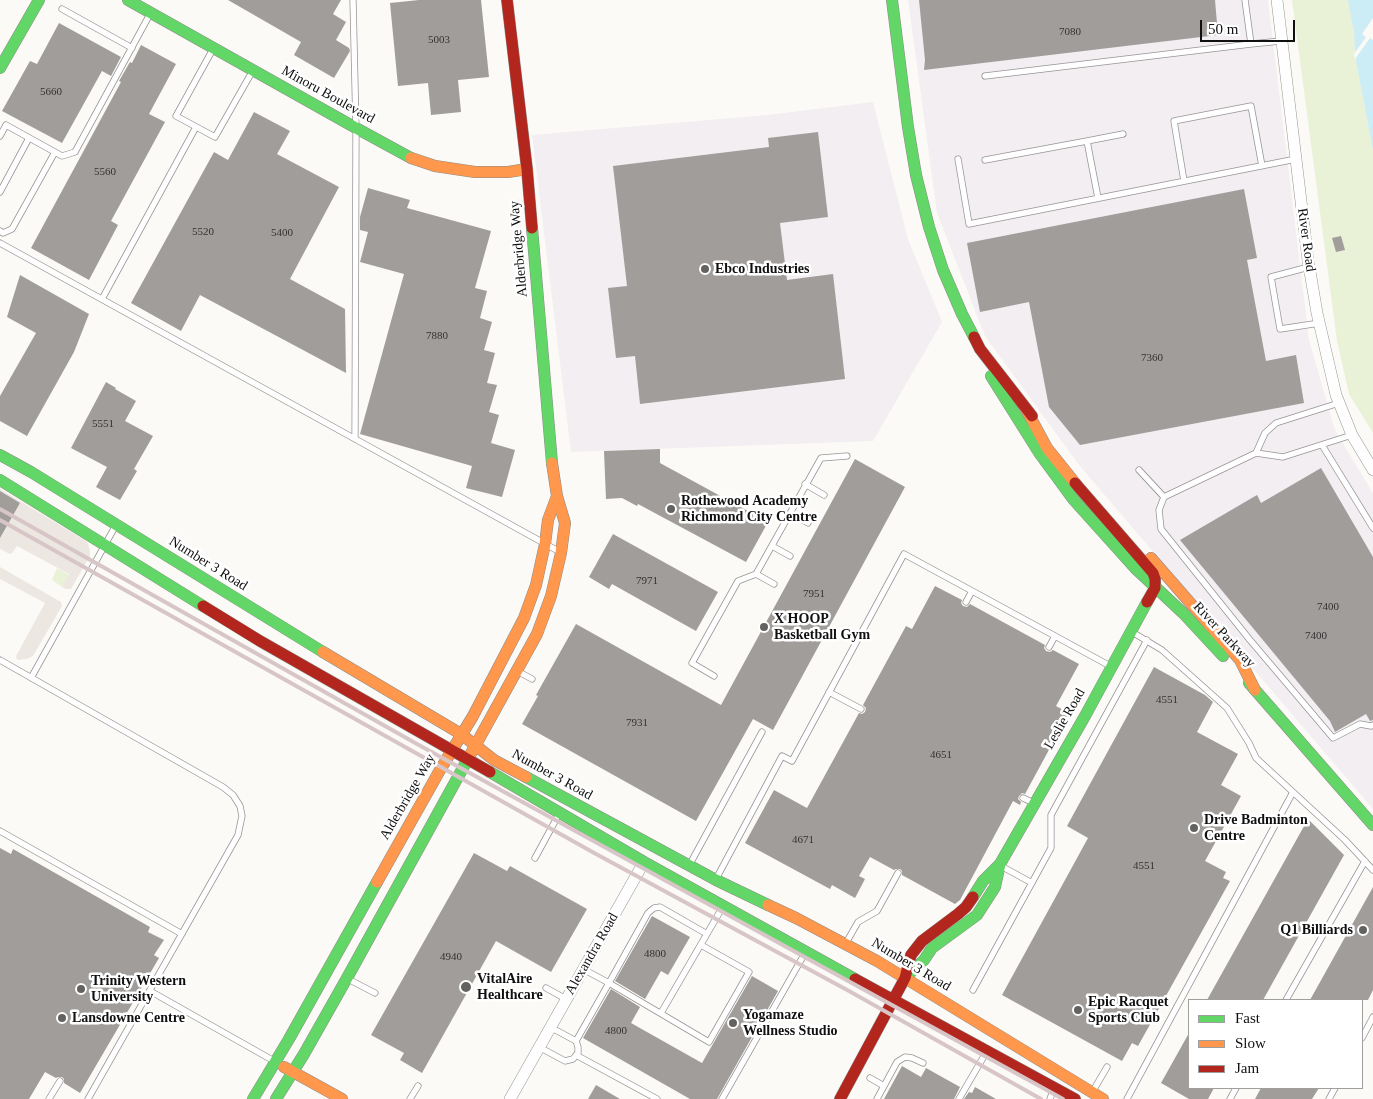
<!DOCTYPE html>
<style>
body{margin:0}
#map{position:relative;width:1373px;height:1099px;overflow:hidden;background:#fcfaf6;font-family:Georgia,serif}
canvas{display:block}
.legend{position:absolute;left:1188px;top:999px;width:175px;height:90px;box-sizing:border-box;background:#fff;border:1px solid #9f9f9f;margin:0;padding:6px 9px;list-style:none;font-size:15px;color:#101010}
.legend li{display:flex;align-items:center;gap:10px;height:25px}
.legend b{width:25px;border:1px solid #9f9f9f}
.scale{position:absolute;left:1200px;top:20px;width:95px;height:22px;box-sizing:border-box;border:2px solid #101010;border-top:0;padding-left:6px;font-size:15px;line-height:18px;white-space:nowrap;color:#101010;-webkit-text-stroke:4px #fff;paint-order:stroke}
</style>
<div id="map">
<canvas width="1373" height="1099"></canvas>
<ul class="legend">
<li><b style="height:6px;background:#63d668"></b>Fast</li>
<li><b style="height:6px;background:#ff974d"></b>Slow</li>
<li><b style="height:6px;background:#b3261e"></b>Jam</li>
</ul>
<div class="scale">50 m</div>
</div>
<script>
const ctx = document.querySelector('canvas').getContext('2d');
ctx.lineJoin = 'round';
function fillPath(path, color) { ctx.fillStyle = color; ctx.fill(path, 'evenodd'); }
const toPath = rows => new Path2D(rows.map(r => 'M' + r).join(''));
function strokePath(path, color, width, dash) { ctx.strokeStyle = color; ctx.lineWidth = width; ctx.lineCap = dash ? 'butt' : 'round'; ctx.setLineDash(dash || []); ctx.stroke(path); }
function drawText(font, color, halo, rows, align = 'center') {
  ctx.font = font + ' Georgia,serif'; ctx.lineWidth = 5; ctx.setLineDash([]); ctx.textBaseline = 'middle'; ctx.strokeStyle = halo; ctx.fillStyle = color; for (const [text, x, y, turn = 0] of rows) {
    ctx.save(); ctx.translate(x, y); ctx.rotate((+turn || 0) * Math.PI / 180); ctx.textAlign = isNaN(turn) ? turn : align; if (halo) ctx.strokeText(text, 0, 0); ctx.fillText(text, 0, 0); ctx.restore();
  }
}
const industrial = toPath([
 [908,0,1268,0,1309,340,1335,430,1373,493,1373,809,1079,465,985,336,937,213],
 [873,102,908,239,942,322,873,441,571,452,532,135,767,115]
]);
const green = toPath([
 [1292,0,1349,0,1354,33,1355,56,1373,151,1373,433,1349,394,1337,341],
 [57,568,69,575,62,587,52,580]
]);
const plaza = toPath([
 [0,489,86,541,88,544,90,551,90,556,71,589,65,589,62,587,69,574,17,546,12,553,10,554,0,549],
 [0,567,61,602,62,606,33,656,27,659,17,660,16,656,45,603,0,579]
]);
const water = toPath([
 [1348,0,1373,0,1373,151,1355,56,1354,33]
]);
const pier = toPath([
 [1373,18,1373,40,1370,38,1355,59,1354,54,1366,37,1362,34]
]);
const building = toPath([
 [228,0,341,0,333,14,346,22,336,40,349,48,350,51,334,78,294,55,301,42],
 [419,0,481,0,489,77,458,80,461,112,431,115,428,83,398,86,390,3],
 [919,0,1215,0,1218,35,924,70,925,60],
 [59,23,121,57,111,76,102,71,62,143,2,111,30,61,37,64],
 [141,45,176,64,149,114,165,122,111,221,118,225,89,280,31,248,121,82,119,81,130,62,132,63],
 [254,112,290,131,277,154,339,187,290,279,345,309,346,373,200,295,181,331,131,303,214,152,228,160],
 [818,132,828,217,780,223,787,280,833,274,845,379,640,404,635,356,616,358,608,288,627,286,613,166,769,147,768,138],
 [368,188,410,200,407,208,491,231,475,288,487,291,480,318,492,322,484,350,495,353,487,383,497,385,489,412,499,415,491,443,515,450,502,497,466,488,472,466,360,434,404,274,360,262,368,232,360,230,360,217],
 [1244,189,1257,258,1247,260,1266,361,1296,355,1304,403,1080,445,1049,407,1029,302,980,312,967,243],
 [1341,236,1345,250,1336,252,1332,238],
 [20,275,89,314,74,352,27,436,0,421,0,396,36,333,7,317],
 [106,382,116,388,115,389,136,401,125,421,153,436,134,469,137,471,120,500,96,487,107,467,71,448],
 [660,449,660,463,768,522,746,562,638,504,637,506,622,498,606,499,604,451],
 [855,459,905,487,773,730,753,719,696,821,522,724,538,696,536,695,576,624,721,705],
 [1321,468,1373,557,1373,720,1370,721,1366,714,1335,732,1330,721,1180,540,1257,495,1261,503],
 [0,491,20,503,0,538],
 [613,534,718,592,696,631,612,584,609,589,589,577],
 [935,586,962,600,961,603,963,606,967,607,970,604,1045,645,1044,648,1046,651,1050,652,1053,650,1079,664,1056,706,1069,713,1025,794,1022,793,1019,796,1018,799,1021,802,1020,805,1013,801,960,900,955,904,902,875,902,871,900,869,896,869,894,870,870,857,859,876,865,879,855,898,832,885,830,889,745,843,774,790,807,808,859,713,862,714,865,712,866,708,863,705,906,626,912,629],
 [1154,667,1205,695,1213,702,1197,732,1238,754,1221,785,1241,796,1205,861,1226,872,1223,878,1230,881,1138,1046,1132,1043,1122,1061,1002,995,1088,838,1067,826],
 [1308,819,1344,855,1263,1000,1207,1000],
 [0,848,11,854,13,849,150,927,148,932,164,940,154,955,159,958,80,1093,64,1083,64,1079,62,1077,58,1077,56,1078,45,1072,29,1099,0,1099],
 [474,853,507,871,510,866,587,909,551,972,496,941,422,1073,400,1060,404,1053,371,1035],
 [1373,887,1373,990,1368,1000,1310,1000],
 [652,916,690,937,668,975,661,971,645,999,615,981],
 [752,976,778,991,717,1099,690,1099,583,1038,611,989,640,1007,631,1023,702,1063],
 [1189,1033,1189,1088,1214,1088,1208,1099,1189,1099,1161,1083],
 [902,1066,921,1077,926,1068,960,1087,954,1099,884,1099],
 [596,1085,620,1099,588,1099],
 [975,1087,996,1099,964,1099,969,1092,972,1093],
 [1261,1088,1319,1088,1312,1099,1255,1099]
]);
const lane = toPath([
 [353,0,356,128,355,439],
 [62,9,132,48],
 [1251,44,1281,41],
 [213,49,176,116,215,137,252,72],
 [985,76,1251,44,1245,0],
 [0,136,6,125,62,156,75,152,150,14],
 [1087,141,1123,134],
 [958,159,969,224,1296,159],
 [985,160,1087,141,1098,198],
 [1184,181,1174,121,1251,106,1262,166],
 [0,192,29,138],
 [0,231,3,233,12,229,55,152],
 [0,243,560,552],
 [1309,267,1271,277,1280,329,1320,323],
 [102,299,196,127],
 [1352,435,1283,457,1256,453,1164,497,1159,510,1161,529,1250,640,1333,738,1360,724,1371,726,1373,725],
 [1322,445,1373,528],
 [1256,453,1265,433,1276,423,1339,403],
 [1139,470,1164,497],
 [805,484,824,495],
 [790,513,808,523],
 [772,546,790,556],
 [756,574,774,584],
 [966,602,972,591],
 [1132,632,1162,650,1227,708,1249,743,1256,758,1345,840,1373,870],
 [1049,647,1055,636],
 [0,660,223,787,233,795,240,806,242,816,238,835,88,1099],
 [517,671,532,679],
 [714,676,692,663,738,581,756,574,821,458,847,456],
 [31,678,116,525],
 [829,692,861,709],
 [1023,798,1034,803],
 [0,831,182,934],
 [535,858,559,814],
 [690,864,762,732],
 [1001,866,1032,883],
 [716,879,782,756,792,761,904,554,1112,667],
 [846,943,858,922,877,911,898,873],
 [583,969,609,983,648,913,654,908,660,907,707,934],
 [348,979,375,993],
 [546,988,566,999],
 [973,990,1051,848,1051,815,1147,640],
 [150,991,274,1061],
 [1286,1000,1365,861],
 [661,1013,722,908],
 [550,1027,576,1041],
 [1362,1038,1373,1017],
 [539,1047,565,1061,573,1059,578,1053,578,1047,576,1041,609,983,709,1042,749,972,701,945],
 [576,1055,657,1099],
 [870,1078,884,1086,897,1062,905,1057,912,1058,923,1063],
 [1093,1091,1107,1067],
 [49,1099,60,1081],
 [410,1099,418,1086],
 [722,1099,805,953],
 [877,1099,884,1086],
 [959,1099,987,1051],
 [1050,1099,1054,1088],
 [1127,1099,1293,792],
 [1230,1099,1236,1088],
 [1329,1099,1335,1088]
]);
const street = toPath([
 [1277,0,1308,260,1317,313,1336,395,1352,435,1373,470],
 [510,1099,644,862]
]);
const fast = toPath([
 [128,0,356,128,411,158],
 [892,0,908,127,916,175,929,227,943,270,962,314,974,337],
 [0,68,39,0],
 [532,228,552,463],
 [991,376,1040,454,1073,499,1135,568,1183,613,1223,656],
 [0,455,31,472,323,652],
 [0,480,203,606],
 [1249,683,1373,825],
 [490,772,644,862,855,979],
 [526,777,716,880,768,905],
 [973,897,983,881,1000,864,1085,716,1147,602],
 [905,978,924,960,932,948,977,915,995,887,1000,864],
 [253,1099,289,1039,377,882],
 [276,1099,304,1054,347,978,469,757]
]);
const slow = toPath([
 [411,158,435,166,475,172,508,172,527,169],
 [1026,409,1047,448,1075,483],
 [1151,558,1240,660,1255,690],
 [323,652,461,734,494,760,526,777],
 [469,757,537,634,551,596,561,553,565,523,557,496,552,463],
 [377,882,440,770,473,716,524,618,536,585,545,544,548,520,557,496],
 [768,905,796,918,877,961,1103,1099],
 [284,1067,342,1099]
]);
const jam = toPath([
 [507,0,527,169,532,228],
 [974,337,980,349,1032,416],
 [1075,483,1153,573,1155,579,1155,588,1147,602],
 [203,606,260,641,490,772],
 [855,979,1075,1099],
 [840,1099,905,978,911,955,922,941,958,914,966,907,973,897]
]);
const rail = toPath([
 [0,509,417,744,1063,1099],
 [0,520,596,854,849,991,1041,1099]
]);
const markers = [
 [705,269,5,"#636260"],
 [671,509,5,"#636260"],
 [764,627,5,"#636260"],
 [1194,828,5,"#636260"],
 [1363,930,5,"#636260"],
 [466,987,6,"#636260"],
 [81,989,5,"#636260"],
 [1078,1010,5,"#636260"],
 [62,1018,5,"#636260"],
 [733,1023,5,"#636260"]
];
const numberNames = [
 ["7080",1070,32],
 ["5003",439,40],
 ["5660",51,92],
 ["5560",105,172],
 ["5520",203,232],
 ["5400",282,233],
 ["7880",437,336],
 ["7360",1152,358],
 ["5551",103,424],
 ["7971",647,581],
 ["7951",814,594],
 ["7400",1328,607],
 ["7400",1316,636],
 ["4551",1167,700],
 ["7931",637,723],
 ["4651",941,755],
 ["4671",803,840],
 ["4551",1144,866],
 ["4800",655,954],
 ["4940",451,957],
 ["4800",616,1031]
];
const streetNames = [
 ["Minoru Boulevard",328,95,29],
 ["River Road",1306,240,82],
 ["Alderbridge Way",519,249,-95],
 ["Number 3 Road",208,564,32],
 ["River Parkway",1224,635,47],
 ["Leslie Road",1065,719,-60],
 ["Number 3 Road",552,775,29],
 ["Alderbridge Way",408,797,-60],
 ["Alexandra Road",592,954,-60],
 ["Number 3 Road",911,965,31]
];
const poiNames = [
 ["Ebco Industries",715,269],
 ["Rothewood Academy",681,501],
 ["Richmond City Centre",681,517],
 ["X HOOP",774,619],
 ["Basketball Gym",774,635],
 ["Drive Badminton",1204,820],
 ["Centre",1204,836],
 ["Q1 Billiards",1353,930,"right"],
 ["VitalAire",477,979],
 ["Healthcare",477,995],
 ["Trinity Western",91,981],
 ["University",91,997],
 ["Epic Racquet",1088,1002],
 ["Sports Club",1088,1018],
 ["Yogamaze",743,1015],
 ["Wellness Studio",743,1031],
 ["Lansdowne Centre",72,1018]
];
fillPath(industrial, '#f3eef2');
fillPath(green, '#e9f1d6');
fillPath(plaza, '#ece8e1');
fillPath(water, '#ccecf6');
fillPath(pier, '#fcfaf6');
fillPath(building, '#a09d9b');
strokePath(lane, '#969594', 7);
strokePath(street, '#969594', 12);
strokePath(fast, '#8d8c8a', 12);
strokePath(slow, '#8d8c8a', 12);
strokePath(jam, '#8d8c8a', 12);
strokePath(lane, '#fffefe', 5.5);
strokePath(street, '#fffefe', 11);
strokePath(fast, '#63d668', 11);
strokePath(slow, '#ff974d', 11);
strokePath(jam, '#b3261e', 11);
strokePath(rail, '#d8c5c8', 4);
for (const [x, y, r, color] of markers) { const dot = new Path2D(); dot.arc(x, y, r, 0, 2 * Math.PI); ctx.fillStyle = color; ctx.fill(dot); strokePath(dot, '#fff', 2); }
drawText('11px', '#343333', null, numberNames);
drawText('14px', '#101010', '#fff', streetNames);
drawText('bold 14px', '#101010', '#fff', poiNames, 'left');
</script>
